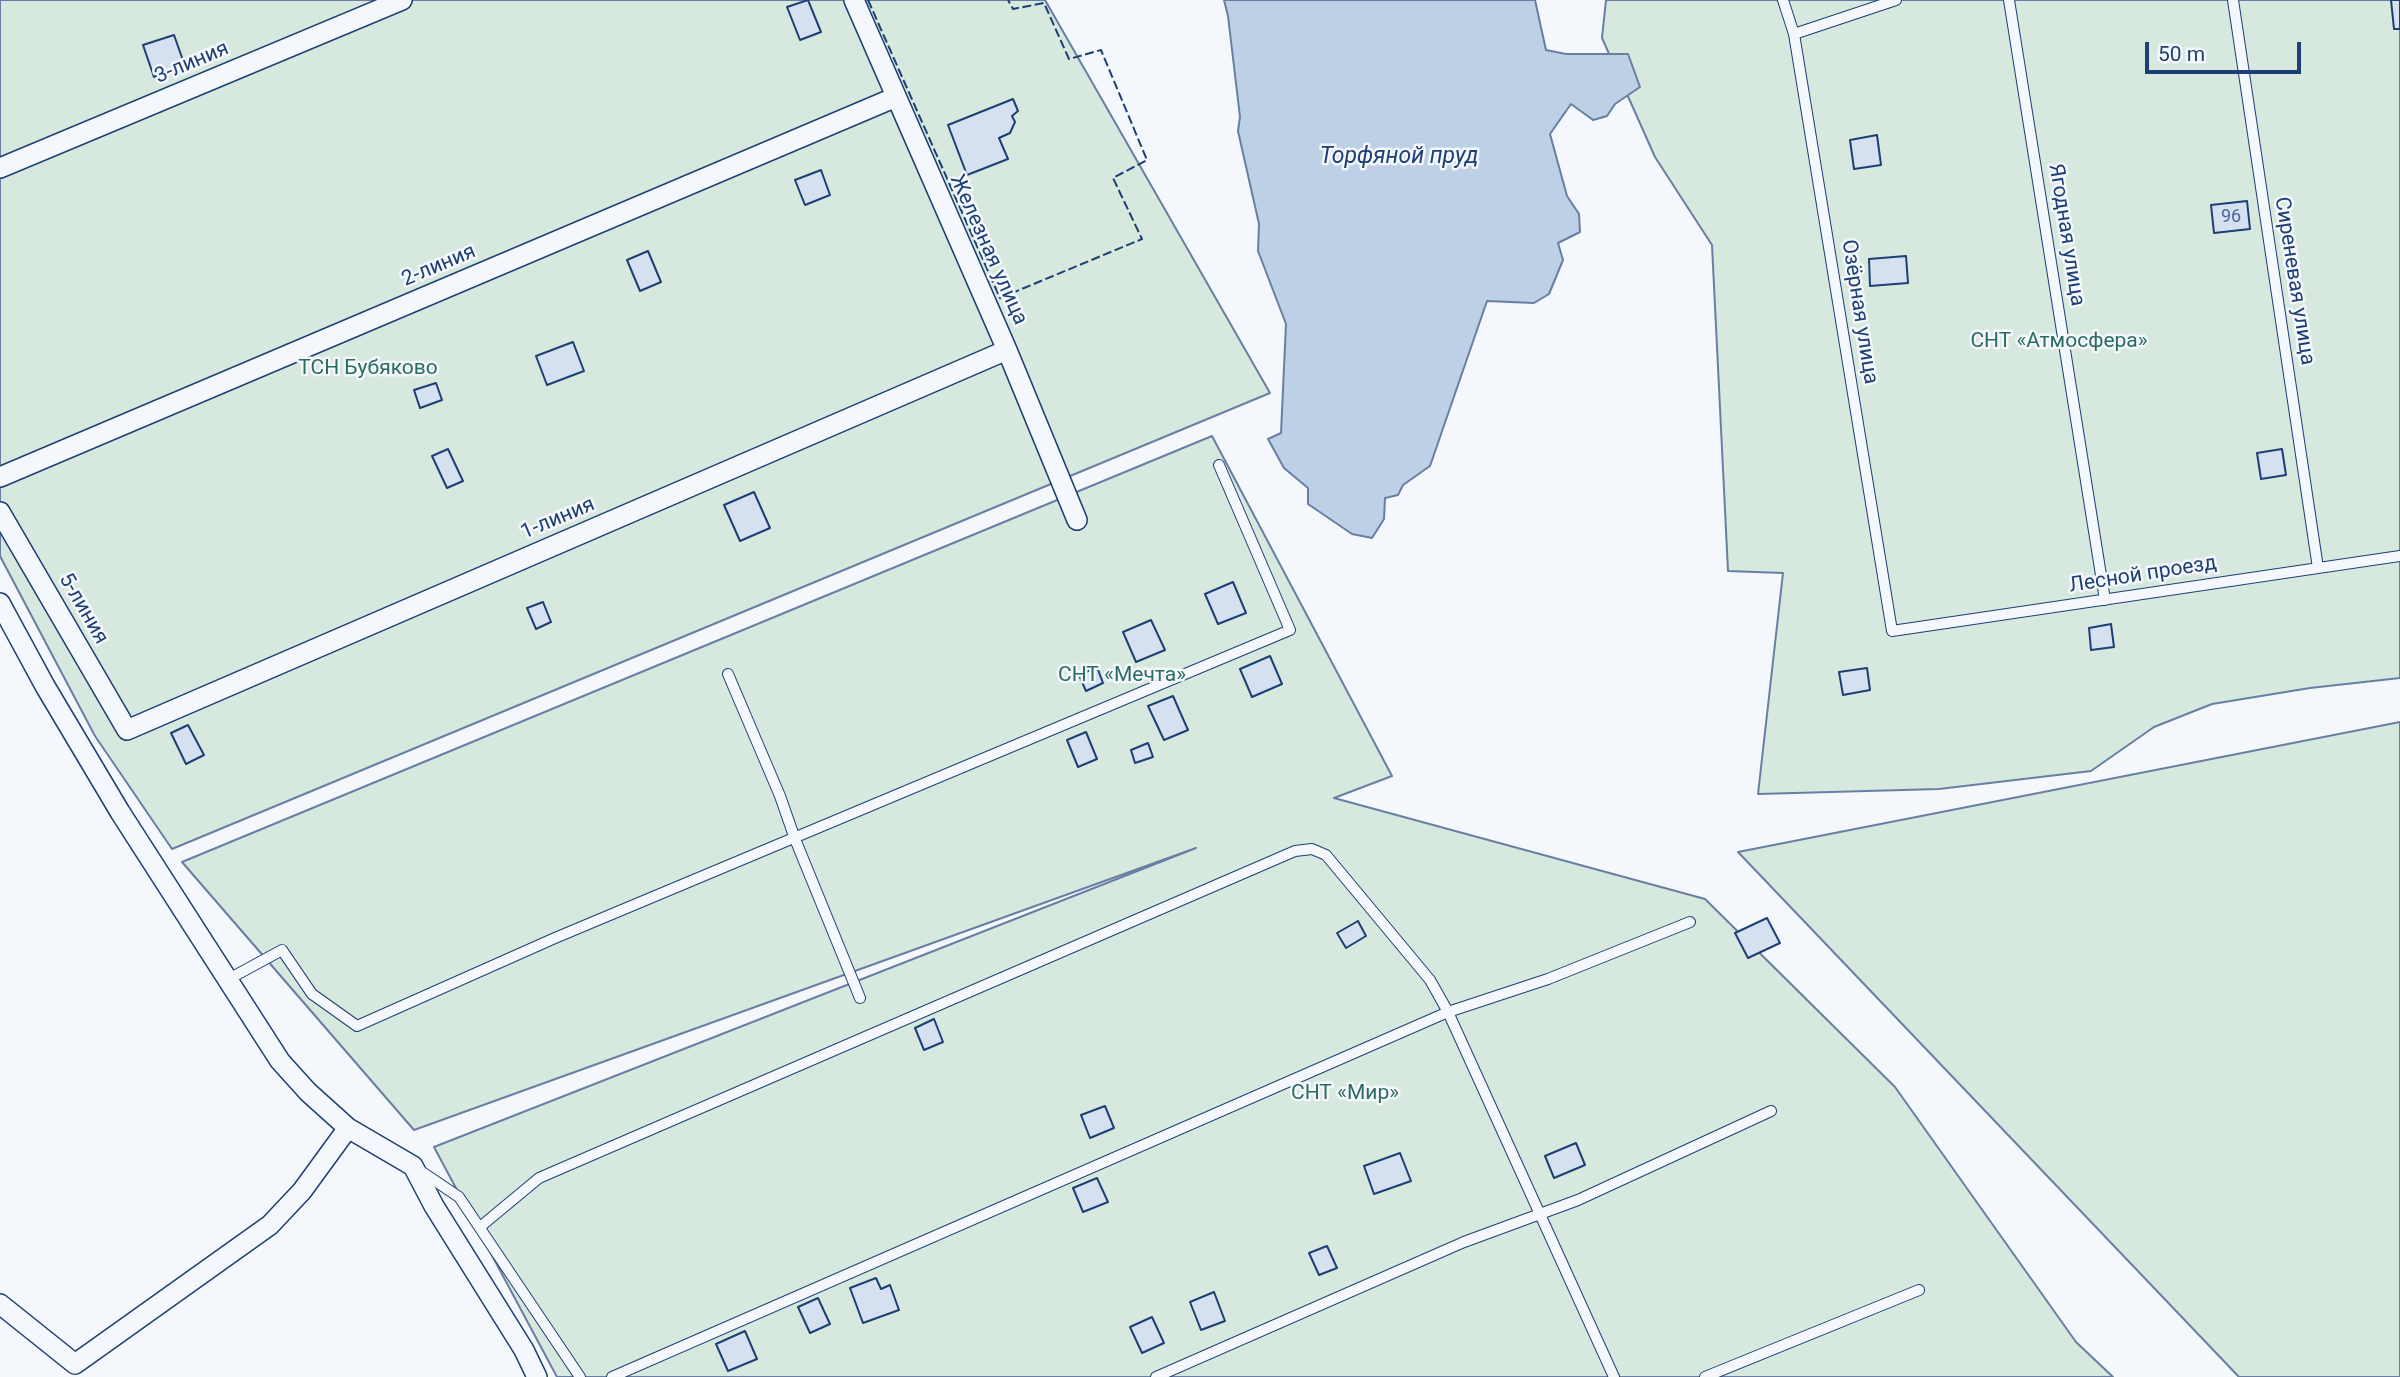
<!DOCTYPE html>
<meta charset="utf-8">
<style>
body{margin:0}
#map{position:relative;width:2400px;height:1377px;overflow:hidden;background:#f4f7fb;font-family:Roboto,sans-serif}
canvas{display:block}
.scale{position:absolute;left:2145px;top:42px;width:156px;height:32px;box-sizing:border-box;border:4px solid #1d3f73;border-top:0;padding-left:9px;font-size:21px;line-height:24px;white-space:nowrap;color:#1d3f73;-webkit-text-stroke:5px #f4f7fb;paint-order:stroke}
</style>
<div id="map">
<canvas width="2400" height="1377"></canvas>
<div class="scale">50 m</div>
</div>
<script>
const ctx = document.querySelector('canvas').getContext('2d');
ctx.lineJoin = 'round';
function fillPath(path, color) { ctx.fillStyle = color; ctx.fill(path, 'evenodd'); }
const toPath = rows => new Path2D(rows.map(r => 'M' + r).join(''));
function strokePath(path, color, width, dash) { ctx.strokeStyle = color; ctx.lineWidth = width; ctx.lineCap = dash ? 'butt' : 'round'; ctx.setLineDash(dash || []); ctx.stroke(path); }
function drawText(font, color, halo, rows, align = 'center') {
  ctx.font = font + ' Roboto,sans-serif'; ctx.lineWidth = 5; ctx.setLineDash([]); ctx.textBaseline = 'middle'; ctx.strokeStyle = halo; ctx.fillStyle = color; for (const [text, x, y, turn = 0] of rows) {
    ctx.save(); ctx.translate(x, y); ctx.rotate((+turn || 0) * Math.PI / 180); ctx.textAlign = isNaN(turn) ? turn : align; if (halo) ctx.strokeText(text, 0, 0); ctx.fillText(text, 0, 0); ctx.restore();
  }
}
const green = toPath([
 [0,0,1045,0,1270,393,172,849,95,736,0,556,0,0],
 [1606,0,2400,0,2400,678,2310,688,2212,704,2154,727,2091,771,1939,789,1758,794,1783,573,1728,571,1712,245,1655,157,1602,38,1606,0],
 [1212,436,1392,776,1334,798,1705,899,1895,1087,2076,1342,2113,1377,557,1377,434,1147,1196,848,414,1130,182,862,1212,436],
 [2400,722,2400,1377,2239,1377,1738,852,2400,722]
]);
const water = toPath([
 [1224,0,1535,0,1546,50,1566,54,1628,54,1640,87,1615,104,1607,116,1593,120,1571,104,1550,134,1567,196,1579,214,1580,232,1558,243,1563,260,1549,294,1534,303,1487,301,1430,466,1403,485,1398,495,1385,498,1384,519,1372,538,1352,534,1308,504,1308,488,1284,468,1268,439,1281,433,1286,324,1258,251,1259,224,1238,131,1240,117,1228,16,1224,0]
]);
const building = toPath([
 [808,0,821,32,800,40,787,7,808,0],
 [2391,0,2400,0,2400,29,2394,29,2391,0],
 [174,35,185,66,154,77,143,45,174,35],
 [1013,99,1018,111,1012,116,1015,122,1010,133,999,138,1008,159,967,175,948,125,1013,99],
 [1877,135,1881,165,1854,169,1850,140,1877,135],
 [821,170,830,195,805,205,795,180,821,170],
 [2247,201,2250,229,2214,233,2211,205,2247,201],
 [648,251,661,282,640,291,627,260,648,251],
 [1906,256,1908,283,1870,286,1869,259,1906,256],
 [573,342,584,371,547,385,536,356,573,342],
 [436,383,442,400,420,408,414,390,436,383],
 [448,449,463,481,447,488,432,456,448,449],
 [2282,449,2286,475,2261,479,2257,453,2282,449],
 [754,492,770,528,740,541,724,505,754,492],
 [1233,582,1246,613,1218,624,1205,594,1233,582],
 [543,602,551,622,536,629,527,608,543,602],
 [1151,620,1165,650,1136,662,1123,632,1151,620],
 [2111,624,2114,647,2091,650,2089,628,2111,624],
 [1270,656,1282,684,1252,697,1240,669,1270,656],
 [1097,667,1103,683,1086,691,1079,675,1097,667],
 [1867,668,1870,690,1843,695,1839,672,1867,668],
 [1173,696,1188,730,1164,740,1148,706,1173,696],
 [188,725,204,755,186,764,171,733,188,725],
 [1086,732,1097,759,1078,767,1067,740,1086,732],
 [1148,743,1153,757,1135,763,1131,750,1148,743],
 [1767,918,1780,943,1748,958,1735,933,1767,918],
 [1358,921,1366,936,1346,948,1337,933,1358,921],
 [934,1019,943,1042,924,1050,915,1028,934,1019],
 [1105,1106,1114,1128,1090,1138,1081,1115,1105,1106],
 [1576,1143,1585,1165,1554,1178,1545,1156,1576,1143],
 [1400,1153,1411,1181,1374,1194,1364,1166,1400,1153],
 [1097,1178,1108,1202,1083,1212,1073,1188,1097,1178],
 [1327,1246,1337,1268,1319,1275,1309,1253,1327,1246],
 [876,1278,881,1289,890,1285,899,1310,863,1323,850,1288,876,1278],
 [1214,1292,1225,1321,1201,1330,1190,1302,1214,1292],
 [818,1298,830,1324,810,1333,798,1307,818,1298],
 [1152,1317,1164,1343,1142,1353,1130,1327,1152,1317],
 [745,1331,757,1359,728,1371,716,1344,745,1331]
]);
const lane = toPath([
 [1783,0,1794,34,1892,631,2400,556],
 [2009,0,2105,600],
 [2233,0,2318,568],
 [1794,34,1896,0],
 [728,674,780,796,795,839,860,998],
 [227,980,282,950,312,994,357,1026,555,938,1290,630,1219,465],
 [419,1170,459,1197,580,1377],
 [480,1227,539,1178,1295,851,1312,849,1326,855,1430,980,1448,1012,1614,1377],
 [612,1377,1448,1012,1548,979,1690,922],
 [1156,1377,1464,1242,1578,1200,1771,1111],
 [1705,1377,1919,1290]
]);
const street = toPath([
 [854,0,1007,350,1077,520],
 [0,168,402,0],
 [0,477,896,97],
 [0,512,127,730,1007,350],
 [0,603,45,686,120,812,280,1061,308,1092,348,1128,413,1166,434,1206,524,1350,537,1377],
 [0,1304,75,1364,270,1225,302,1191,348,1128]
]);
const fence = toPath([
 [868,0,1000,298,1142,239,1113,178,1147,160,1101,50,1069,59,1044,3,1013,9,1008,0]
]);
const numberNames = [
 ["96",2231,217]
];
const streetNames = [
 ["3-линия",192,63,-23],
 ["Ягодная улица",2066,235,81],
 ["Железная улица",988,250,66],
 ["2-линия",439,266,-23],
 ["Сиреневая улица",2294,281,81],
 ["Озёрная улица",1859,312,81],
 ["1-линия",558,519,-23],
 ["Лесной проезд",2143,575,-9],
 ["5-линия",83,609,60]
];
const parkNames = [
 ["СНТ «Атмосфера»",2059,342],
 ["ТСН Бубяково",368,369],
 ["СНТ «Мечта»",1122,676],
 ["СНТ «Мир»",1345,1094]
];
const waterNames = [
 ["Торфяной пруд",1399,157]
];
fillPath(green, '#d7e8df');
strokePath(green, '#687fa3', 2);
fillPath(water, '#bed0e5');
strokePath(water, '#687fa3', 2);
fillPath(building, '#d5e0f0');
strokePath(building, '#1d3f73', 2);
strokePath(lane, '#1d3f73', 12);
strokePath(street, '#1d3f73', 22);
strokePath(lane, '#f4f7fb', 10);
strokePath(street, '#f4f7fb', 19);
strokePath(fence, '#1d3f73', 2, [9, 3.5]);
drawText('18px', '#4b6792', null, numberNames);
drawText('21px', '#1d3f73', '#f4f7fb', streetNames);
drawText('21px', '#2c6c60', '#f4f7fb', parkNames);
drawText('italic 23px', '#1d3f73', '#f4f7fb', waterNames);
</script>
